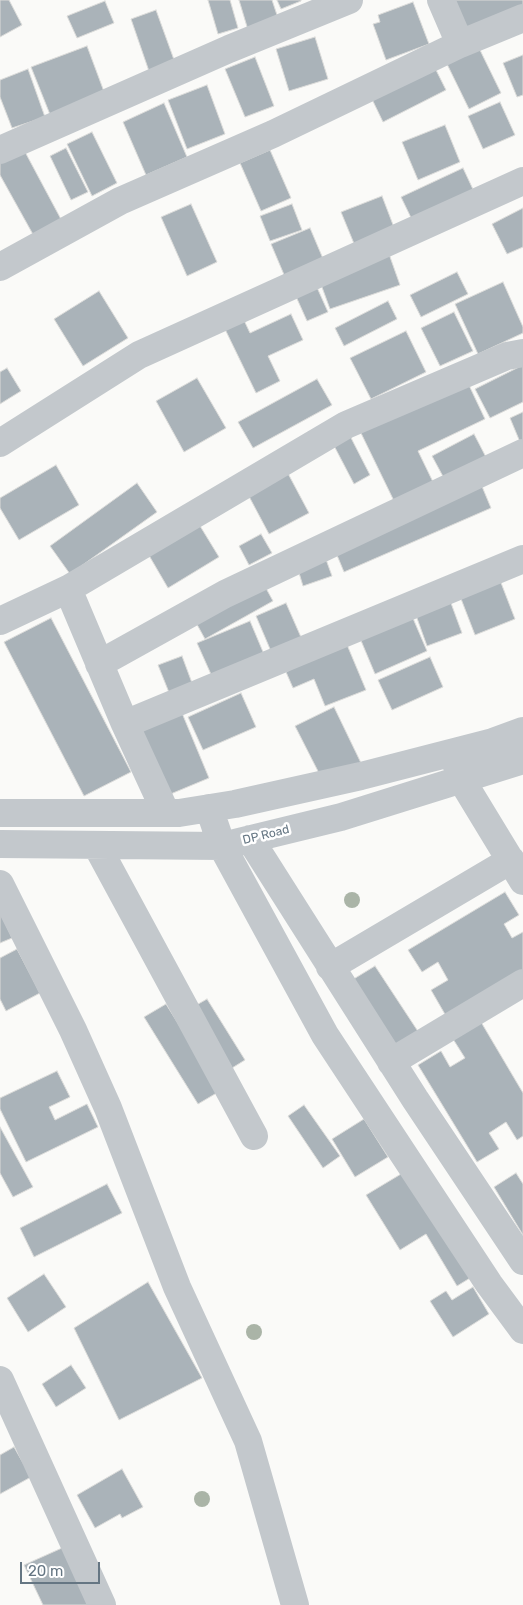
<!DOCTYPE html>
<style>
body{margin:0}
#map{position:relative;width:523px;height:1605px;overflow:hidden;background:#fafaf8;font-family:Rubik,sans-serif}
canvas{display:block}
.scale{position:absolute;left:20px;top:1562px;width:80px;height:22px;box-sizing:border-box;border:2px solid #657683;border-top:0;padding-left:6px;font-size:15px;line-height:18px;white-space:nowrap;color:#657683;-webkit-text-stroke:4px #fff;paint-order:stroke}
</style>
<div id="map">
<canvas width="523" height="1605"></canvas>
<div class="scale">20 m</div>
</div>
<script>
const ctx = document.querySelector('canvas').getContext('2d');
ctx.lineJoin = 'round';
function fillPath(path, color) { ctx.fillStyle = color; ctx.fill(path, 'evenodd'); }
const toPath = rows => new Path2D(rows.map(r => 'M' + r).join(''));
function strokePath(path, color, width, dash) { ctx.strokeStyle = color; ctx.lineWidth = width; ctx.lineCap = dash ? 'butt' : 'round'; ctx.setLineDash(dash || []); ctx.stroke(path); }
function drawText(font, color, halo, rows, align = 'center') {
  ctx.font = font + ' Rubik,sans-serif'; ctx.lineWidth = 5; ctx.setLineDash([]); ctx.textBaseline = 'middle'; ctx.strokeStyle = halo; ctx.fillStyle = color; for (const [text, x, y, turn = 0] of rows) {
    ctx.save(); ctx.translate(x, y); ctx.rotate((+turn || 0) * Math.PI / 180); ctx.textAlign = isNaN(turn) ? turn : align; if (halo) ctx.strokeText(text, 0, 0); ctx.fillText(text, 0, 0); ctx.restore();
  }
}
const building = toPath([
 [0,0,9,0,22,25,0,37,0,0],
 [208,0,230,0,238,28,218,34,208,0],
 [239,0,272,0,279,21,248,30,239,0],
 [277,0,301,0,301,1,281,9,277,0],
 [451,0,523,0,523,7,466,34,451,0],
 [105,1,114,23,77,38,67,16,105,1],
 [413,2,429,44,386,60,373,24,380,22,378,15,413,2],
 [156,10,177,68,151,77,131,19,156,10],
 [315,37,328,79,289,91,276,49,315,37],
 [87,46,106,97,51,117,31,67,87,46],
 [479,48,501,93,469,109,447,64,479,48],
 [523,55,523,95,517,97,503,63,523,55],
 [255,57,274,106,245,117,225,69,255,57],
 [433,64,446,90,383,122,370,95,433,64],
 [28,69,45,117,12,128,0,97,0,80,28,69],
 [207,85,225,134,187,149,168,100,207,85],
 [500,102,515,135,483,149,468,116,500,102],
 [164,103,187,157,146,175,123,122,164,103],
 [445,125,460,162,418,180,402,142,445,125],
 [92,132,117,183,92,196,67,144,92,132],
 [66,148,88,192,71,200,50,156,66,148],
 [24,150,63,223,35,238,0,175,0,163,24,150],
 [270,150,291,198,261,211,240,163,270,150],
 [463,168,478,200,416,228,401,197,463,168],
 [382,196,395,230,355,246,341,212,382,196],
 [191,204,217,262,187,276,161,217,191,204],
 [292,204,302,230,270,241,260,216,292,204],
 [523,208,523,247,507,254,492,224,523,208],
 [310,228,324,261,285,277,271,244,310,228],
 [389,254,400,285,330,309,319,279,389,254],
 [457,272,468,294,421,317,410,295,457,272],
 [503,282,523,327,523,333,478,354,455,304,503,282],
 [315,283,328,312,307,321,294,292,315,283],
 [99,291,128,338,83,366,54,319,99,291],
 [388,301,397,319,344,346,335,328,388,301],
 [454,312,473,351,440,366,421,328,454,312],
 [291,314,303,340,268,356,280,381,256,393,223,325,242,316,250,333,291,314],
 [406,331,426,372,371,399,350,358,406,331],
 [523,365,523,402,490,418,475,389,523,365],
 [7,368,21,391,0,404,0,372,7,368],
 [197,378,226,428,184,452,156,401,197,378],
 [317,379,332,405,253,448,238,422,317,379],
 [466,379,485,419,418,451,433,482,394,501,360,431,466,379],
 [523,412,523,440,520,442,510,418,523,412],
 [347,430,370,475,354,484,330,438,347,430],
 [474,434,488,461,446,482,432,456,474,434],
 [56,465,79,505,19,540,0,508,0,498,56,465],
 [284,466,309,513,269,534,244,487,284,466],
 [137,483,157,512,70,574,50,546,137,483],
 [481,484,491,508,344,572,334,548,481,484],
 [197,521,219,557,168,588,147,552,197,521],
 [261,534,272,553,249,565,239,546,261,534],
 [324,554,332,576,303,586,296,563,324,554],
 [498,575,515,619,475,635,458,591,498,575],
 [262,581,273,601,205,639,194,619,262,581],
 [448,595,462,633,427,646,413,607,448,595],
 [286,603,304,644,273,656,256,616,286,603],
 [409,609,427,651,375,674,357,631,409,609],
 [51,618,131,772,84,796,4,642,51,618],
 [250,621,266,659,214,681,197,643,250,621],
 [345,640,366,690,325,706,314,679,293,688,286,672,345,640],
 [182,656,195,691,172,700,158,665,182,656],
 [430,657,443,687,392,710,378,680,430,657],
 [241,693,256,727,203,750,188,717,241,693],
 [334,707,361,763,323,781,295,726,334,707],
 [182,713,209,778,161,798,134,733,182,713],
 [505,892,519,915,504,924,512,938,523,932,523,970,446,1016,431,990,448,980,438,962,422,972,408,950,505,892],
 [0,911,12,938,0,943,0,911],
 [17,949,40,993,6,1011,0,999,0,958,17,949],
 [375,966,423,1039,400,1053,352,980,375,966],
 [207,999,245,1060,232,1068,193,1007,207,999],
 [166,1004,220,1091,198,1104,144,1017,166,1004],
 [481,1022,523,1093,523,1136,517,1140,506,1122,489,1133,499,1149,477,1162,418,1065,441,1051,450,1067,465,1058,453,1039,481,1022],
 [57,1071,70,1097,49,1107,55,1120,87,1104,98,1127,26,1162,0,1109,0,1098,57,1071],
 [304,1105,340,1156,323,1168,288,1116,304,1105],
 [364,1119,388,1157,355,1177,332,1139,364,1119],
 [0,1127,33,1187,13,1197,0,1173,0,1127],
 [411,1168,475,1275,457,1286,426,1234,400,1250,366,1195,411,1168],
 [516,1173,523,1184,523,1235,494,1187,516,1173],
 [107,1184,122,1213,34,1257,20,1228,107,1184],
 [44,1274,66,1307,28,1332,7,1298,44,1274],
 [148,1282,202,1378,119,1420,74,1328,148,1282],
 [473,1287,489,1314,453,1337,430,1301,446,1291,452,1300,473,1287],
 [71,1365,86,1388,56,1407,42,1384,71,1365],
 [14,1447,31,1477,0,1494,0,1455,14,1447],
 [122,1469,143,1507,122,1518,120,1514,95,1528,77,1495,122,1469],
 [62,1548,89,1605,43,1605,24,1565,62,1548]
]);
const minor = toPath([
 [441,0,460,44],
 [0,150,229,49,349,0],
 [0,267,120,201,273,134,460,44,523,18],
 [0,443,139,355,523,181],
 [68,589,125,724,166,813],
 [0,621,68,589,346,425,507,356,523,353],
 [99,664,225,594,523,453],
 [125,724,523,559],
 [456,763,461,779,523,881],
 [209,808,222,846,325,1035,489,1284,523,1330],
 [0,813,179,813,235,804,361,776,493,742,523,731],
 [250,839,415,1099,523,1261],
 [0,844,222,846,341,817,523,760],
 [97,846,254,1136],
 [0,884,73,1030,108,1108,177,1287,248,1441,295,1605],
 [330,967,511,860],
 [391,1062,523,983],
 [0,1380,102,1605]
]);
const trees = [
 [352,900],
 [254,1332],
 [202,1499]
];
const streetNames = [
 ["DP Road",266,835,-14]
];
fillPath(building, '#aab3b9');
strokePath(building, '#dcdcda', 1);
strokePath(minor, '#c3c8cc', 28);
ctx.fillStyle = '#aab4a7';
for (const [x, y] of trees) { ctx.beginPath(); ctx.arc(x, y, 8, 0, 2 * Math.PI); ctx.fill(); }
drawText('12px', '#657683', '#fff', streetNames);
</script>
